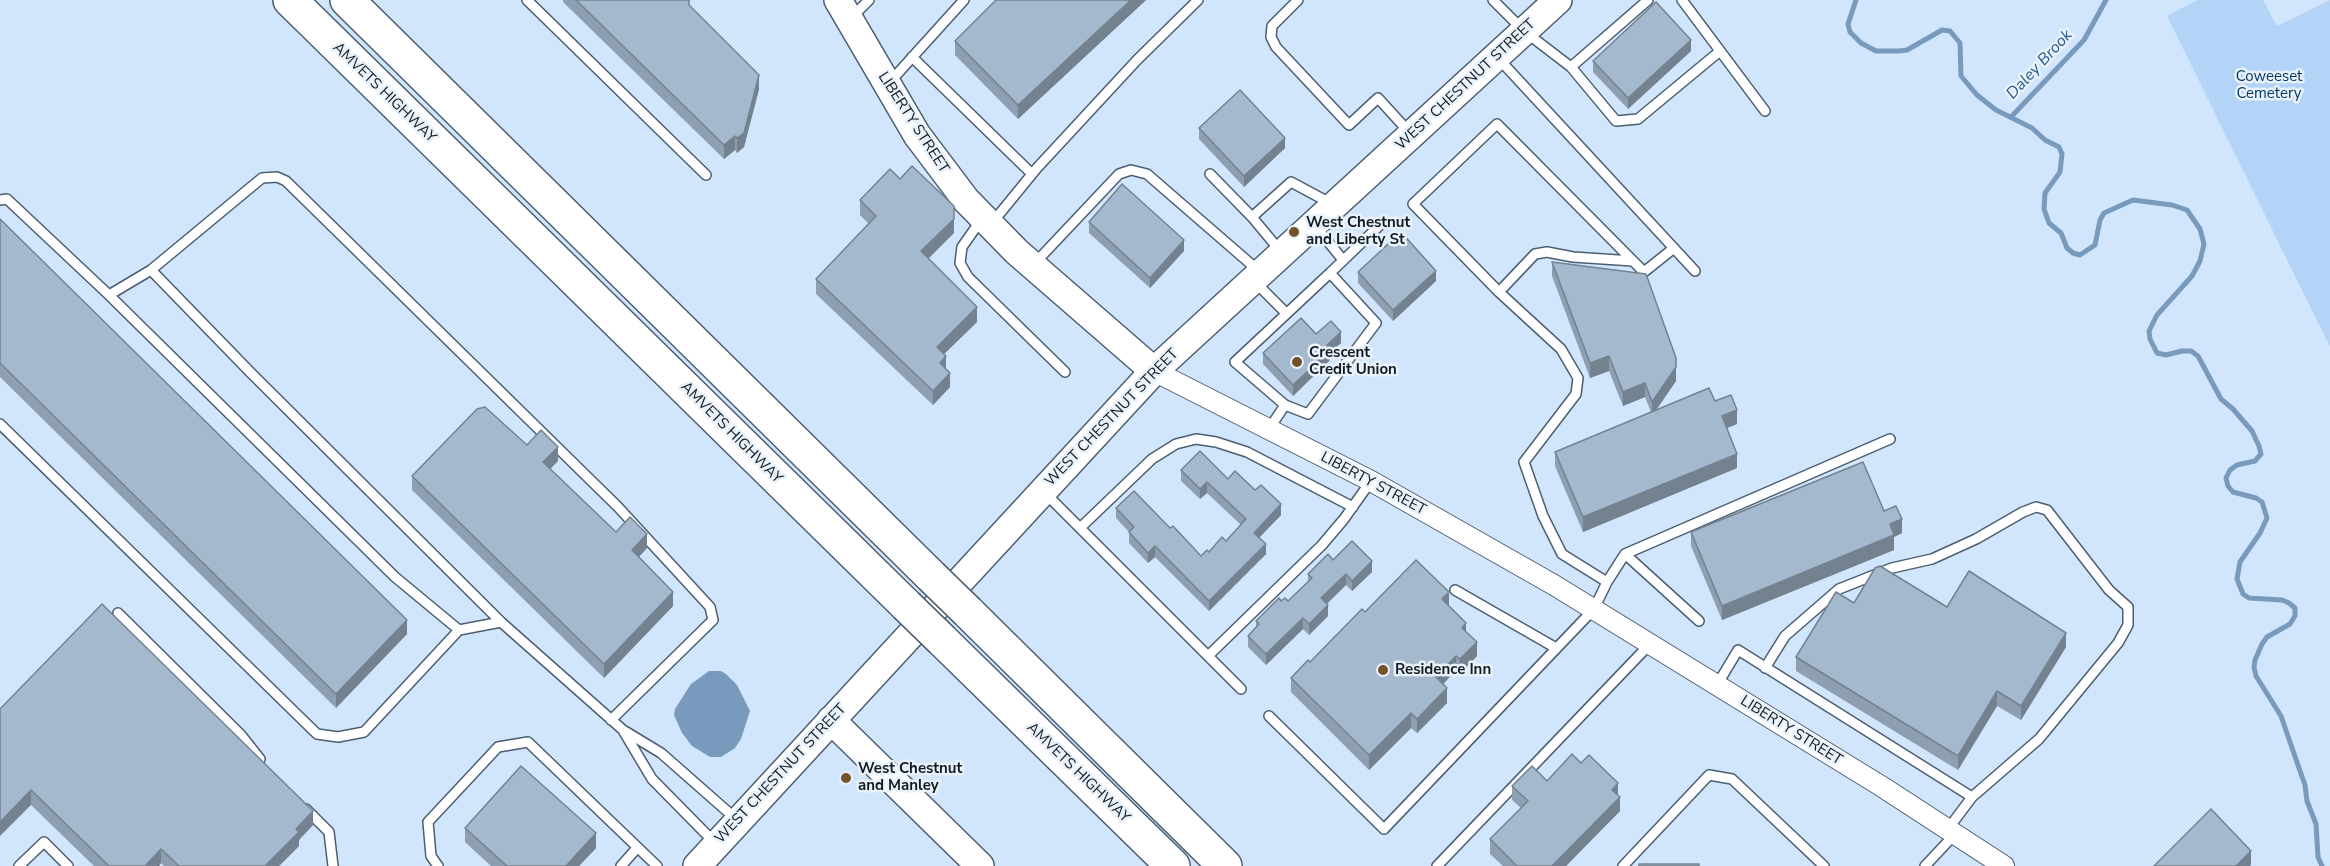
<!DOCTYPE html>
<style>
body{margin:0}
canvas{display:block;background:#d1e6fc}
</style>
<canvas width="2330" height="866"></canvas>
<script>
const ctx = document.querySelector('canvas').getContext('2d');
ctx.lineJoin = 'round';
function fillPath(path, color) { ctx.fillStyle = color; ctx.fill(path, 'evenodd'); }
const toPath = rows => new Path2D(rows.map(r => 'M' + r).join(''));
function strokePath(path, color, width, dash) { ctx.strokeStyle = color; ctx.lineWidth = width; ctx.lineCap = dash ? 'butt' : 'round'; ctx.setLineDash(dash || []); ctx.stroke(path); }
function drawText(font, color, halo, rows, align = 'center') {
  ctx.font = font + ' "Nunito Sans",sans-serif'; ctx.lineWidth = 5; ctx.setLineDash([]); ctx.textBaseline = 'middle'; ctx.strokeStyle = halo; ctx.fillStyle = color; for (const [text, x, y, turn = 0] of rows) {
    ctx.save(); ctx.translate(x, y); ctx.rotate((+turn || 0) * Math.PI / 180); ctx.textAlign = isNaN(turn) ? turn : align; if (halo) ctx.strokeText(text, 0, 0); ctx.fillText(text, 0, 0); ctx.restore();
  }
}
const green = toPath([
 [2198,0,2263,0,2277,26,2330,0,2330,347,2167,16]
]);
const water = toPath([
 [709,671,721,671,726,674,737,685,750,711,741,739,735,748,721,757,710,757,692,746,682,733,674,715,675,709,691,684]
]);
const stream = toPath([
 [1856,0,1848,24,1850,32,1861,43,1876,51,1899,51,1907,50,1942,30,1950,31,1960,43,1961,76,1977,95,1996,110,2032,128,2045,140,2059,147,2062,154,2060,172,2045,193,2044,209,2049,223,2061,233,2067,248,2073,253,2080,255,2095,245,2100,220,2104,213,2133,200,2172,205,2187,210,2200,229,2204,244,2200,261,2192,276,2157,315,2149,331,2150,339,2157,353,2166,355,2182,351,2191,351,2198,356,2221,399,2233,409,2252,431,2259,446,2261,454,2255,461,2237,465,2230,470,2226,478,2228,486,2233,492,2256,498,2262,502,2267,518,2260,533,2240,562,2237,579,2243,594,2249,598,2282,600,2289,603,2295,608,2295,616,2290,624,2267,637,2262,644,2255,660,2254,667,2256,676,2281,716,2299,768,2305,785,2307,801,2316,824,2318,857,2322,866],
 [2011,117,2084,40,2106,0]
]);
const lane = toPath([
 [527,0,706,175],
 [1298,0,1272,26,1271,37,1276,47,1349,125,1378,98,1409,132],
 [1493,0,1524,31,1571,67],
 [1648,0,1571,67,1616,121,1638,119,1720,51],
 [1682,0,1765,111],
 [851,18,869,0],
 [912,57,1032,174],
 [1498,58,1695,271],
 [889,83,964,0],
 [1210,174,1252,217],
 [0,200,7,199,109,295],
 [981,220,962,247,960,263,968,277,1065,372],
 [992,223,1037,168,1137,60,1198,0],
 [1316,227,1343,260],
 [1281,252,1252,217,1291,182,1332,204],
 [1035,263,1119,174,1131,170,1147,174,1260,272],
 [151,270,262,178,277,177,286,181,618,507,710,607,713,620,611,720],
 [1254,281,1286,313],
 [1499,292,1535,254,1547,252,1573,257,1633,261],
 [1285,405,1235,362,1330,273],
 [0,424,317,734,338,737,364,732,459,630],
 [1269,429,1285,405,1308,414,1376,323,1330,273,1379,226],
 [1045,493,1208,656,1322,545,1344,519,1371,481],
 [1080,528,1152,459,1176,444,1196,439,1216,442,1247,452,1353,507],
 [1625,554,1699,621],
 [1607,582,1625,554,1890,439],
 [1455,590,1556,648],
 [118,613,241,735,260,759],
 [501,622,251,373,151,270,109,295,395,577,459,630,501,622,623,730,661,753,736,819],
 [1208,656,1241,689],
 [1765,668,1785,636,1839,589,1892,568,1932,559,1976,539,2023,512,2036,507,2047,510,2109,590,2128,607,2128,625,2118,643,2039,739,1972,797],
 [1717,685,1738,650,1972,797,1948,829],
 [1269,716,1384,829,1594,609,1607,582,1562,554,1543,516,1524,462,1576,394,1578,378,1561,349,1499,292,1413,204,1497,124,1644,272,1674,248],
 [624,732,652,779,716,844],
 [306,809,329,832,333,866],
 [19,866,44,842,68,866],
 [438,866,431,856,428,822,498,747,528,742,657,866],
 [621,866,637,848],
 [1437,866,1650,644],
 [1623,866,1709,775,1732,779,1824,866],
 [1925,866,1955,834]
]);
const street = toPath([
 [1154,371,1371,481,1554,585,1881,786,2004,866]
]);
const secondary = toPath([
 [838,0,917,135,966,200,1017,252,1154,371],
 [831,720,980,866],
 [697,866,1154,371,1558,0]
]);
const highway = toPath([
 [290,0,906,605],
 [347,0,931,576],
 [968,612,1225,866],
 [942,640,1173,866]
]);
const highwayBridge = toPath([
 [931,576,968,612],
 [906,605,942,640]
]);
const wall = toPath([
 [563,0,689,0,689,5,759,89,744,147,737,153,735,150,724,159,563,2],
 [996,0,1146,0,1018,119,955,55,955,41],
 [1691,51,1628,109,1593,72,1593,61],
 [1199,128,1285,148,1244,187,1199,139],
 [860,200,954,233,928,258,977,322,944,354,946,369,950,387,933,405,816,294,816,279,869,224,860,215],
 [0,219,407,634,336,708,0,377],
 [1089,222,1184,251,1150,288,1089,233],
 [1552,262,1676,372,1676,381,1656,410,1715,401,1737,424,1727,428,1737,468,1583,532,1555,466,1555,452,1651,412,1645,397,1623,406,1609,371,1590,378,1552,276],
 [1358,272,1436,281,1393,321,1358,283],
 [1316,334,1341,343,1330,353,1330,360,1293,396,1263,364,1263,353],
 [527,445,558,461,550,469,616,532,647,548,639,557,673,606,604,678,412,490,412,476],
 [1181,470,1228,479,1281,515,1259,538,1266,554,1209,611,1155,557,1148,563,1129,543,1129,532,1116,518,1116,508,1170,528,1201,556,1226,541,1241,525,1207,493,1200,499,1181,481],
 [1884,511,1902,533,1894,537,1894,550,1722,620,1691,546,1691,532],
 [1333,560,1372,572,1352,591,1346,585,1327,604,1328,616,1309,635,1303,629,1266,665,1248,647,1248,636,1256,628,1256,621,1281,601,1288,601,1308,582,1308,574],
 [1854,603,1947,607,2066,647,2021,720,1997,706,1958,770,1796,671,1796,657],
 [1449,606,1466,632,1477,656,1460,674,1456,670,1443,684,1447,703,1417,733,1411,728,1369,770,1291,692,1291,678,1310,662,1365,612],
 [0,709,313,825,299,840,299,846,279,866,164,866,161,863,159,866,94,866,31,805],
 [1581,763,1618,796,1620,811,1566,866,1503,866,1490,854,1490,839,1521,808,1512,800,1512,786,1547,781],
 [465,828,596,848,579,866,491,866,465,842]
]);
const shadedWall = toPath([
 [1131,0,1146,0,1018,119,1018,105],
 [1691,40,1691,51,1628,109,1628,98],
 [759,75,759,89,744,147,737,153,737,138],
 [735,136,735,150,724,159,724,145],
 [1285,138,1285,148,1244,187,1244,176],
 [954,219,954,233,921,266,921,251],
 [1184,240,1184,251,1150,288,1150,278],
 [1436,271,1436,281,1393,321,1393,310],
 [977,307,977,322,937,361,937,347],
 [1341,332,1341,343,1330,353,1330,360,1293,396,1293,385,1327,345],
 [946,356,946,370,940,363],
 [1609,356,1609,371,1590,378,1590,363],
 [1676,358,1676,381,1652,416,1652,402],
 [950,373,950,387,933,405,933,391],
 [1645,383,1645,397,1623,406,1623,392],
 [1737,410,1737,424,1722,430,1722,416],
 [558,447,558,461,543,476,543,462],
 [1737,454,1737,468,1583,532,1583,517],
 [1207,482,1207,493,1200,499,1200,489],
 [1281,504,1281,515,1254,543,1254,533],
 [1902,519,1902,533,1894,537,1894,550,1722,620,1722,606,1890,524],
 [647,534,647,548,632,564,632,550],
 [1266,544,1266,554,1209,611,1209,601],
 [1155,546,1155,557,1148,563,1148,553],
 [1372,561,1372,572,1352,591,1352,581],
 [1346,574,1346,585,1321,609,1321,598],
 [673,592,673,606,604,678,604,664],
 [1449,592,1449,606,1442,599],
 [1328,605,1328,616,1309,635,1309,624],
 [1303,618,1303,629,1266,665,1266,654],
 [407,620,407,634,336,708,336,694],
 [1466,623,1466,638,1462,628],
 [2066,633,2066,647,2021,720,2021,706],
 [1477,642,1477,656,1460,674,1460,659],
 [1456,656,1456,670,1436,692,1436,677],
 [1447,688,1447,703,1417,733,1417,719],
 [1997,691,1997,706,1958,770,1958,756],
 [1411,713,1411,728,1369,770,1369,755],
 [1618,783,1618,798,1612,790],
 [31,790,31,805,0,836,0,822],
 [1620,797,1620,811,1566,866,1552,866],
 [313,811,313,825,299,840,299,846,279,866,265,866,296,829],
 [596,833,596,848,579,866,566,866],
 [161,849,161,863,159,866,145,866],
 [2251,851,2251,865,2250,866,2236,866]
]);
const building = toPath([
 [576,0,689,0,689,5,759,75,744,133,737,138,735,136,724,145,576,0],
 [996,0,1131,0,1018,105,955,41,996,0],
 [1656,2,1691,40,1628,98,1593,61,1656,2],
 [1240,90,1285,138,1244,176,1199,128,1240,90],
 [912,166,954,206,954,219,921,251,977,307,937,347,946,356,940,363,950,373,933,391,816,279,876,216,860,200,890,169,900,179,912,166],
 [1122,184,1184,240,1150,278,1089,222,1122,184],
 [0,219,407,620,336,694,0,363,0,219],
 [1401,232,1436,271,1393,310,1358,272,1401,232],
 [1552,262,1646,274,1676,358,1676,367,1652,402,1645,383,1623,392,1609,356,1590,363,1552,262],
 [1301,318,1316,334,1331,321,1341,332,1327,345,1330,350,1293,385,1263,353,1301,318],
 [1709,388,1715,401,1731,395,1737,410,1722,416,1737,454,1583,517,1555,452,1709,388],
 [485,407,527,445,541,430,558,447,543,462,616,532,630,517,647,534,632,550,673,592,604,664,412,476,477,409,485,407],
 [1200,451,1228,479,1235,471,1255,490,1261,485,1281,504,1254,533,1266,544,1209,601,1155,546,1148,553,1129,532,1134,527,1116,508,1134,491,1170,528,1173,526,1201,556,1207,550,1209,552,1222,537,1226,541,1246,519,1207,482,1200,489,1181,470,1200,451],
 [1863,462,1884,511,1896,506,1902,519,1890,524,1894,535,1722,606,1691,532,1863,462],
 [1352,541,1372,561,1352,581,1346,574,1321,598,1328,605,1309,624,1303,618,1266,654,1248,636,1259,624,1256,621,1279,598,1281,601,1285,598,1288,601,1312,578,1308,574,1328,554,1333,560,1352,541],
 [1416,560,1449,592,1442,599,1466,623,1462,628,1477,642,1460,659,1456,656,1436,677,1447,688,1417,719,1411,713,1369,755,1291,678,1308,660,1310,662,1362,609,1365,612,1416,560],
 [1880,566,1947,607,1969,571,2066,633,2021,706,1997,691,1958,756,1796,657,1836,592,1854,603,1875,568,1880,566],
 [102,604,313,811,296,829,299,832,265,866,179,866,161,849,145,866,109,866,31,790,0,822,0,709,102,604],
 [1572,754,1581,763,1589,755,1618,783,1612,790,1620,797,1552,866,1517,866,1490,839,1528,801,1512,786,1532,766,1547,781,1572,754],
 [521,766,596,833,566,866,507,866,465,828,521,766],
 [2211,809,2251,851,2236,866,2154,866,2211,809],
 [1639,864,1699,864,1699,866,1639,866,1639,864]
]);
const markers = [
 [1294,232,6,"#745229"],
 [1297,362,6,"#745229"],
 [1383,670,6,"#745229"],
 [846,778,6,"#745229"]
];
const parkNames = [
 ["Coweeset",2269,77],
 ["Cemetery",2269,94]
];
const streetNames = [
 ["WEST CHESTNUT STREET",1466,85,-43],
 ["AMVETS HIGHWAY",384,93,44],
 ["LIBERTY STREET",913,123,57],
 ["WEST CHESTNUT STREET",1112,418,-46],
 ["AMVETS HIGHWAY",731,433,45],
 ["LIBERTY STREET",1373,484,28],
 ["LIBERTY STREET",1791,731,32],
 ["AMVETS HIGHWAY",1078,773,44],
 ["WEST CHESTNUT STREET",781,774,-47]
];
const poiNames = [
 ["West Chestnut",1306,223],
 ["and Liberty St",1306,240],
 ["Crescent",1309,353],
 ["Credit Union",1309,370],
 ["Residence Inn",1395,670],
 ["West Chestnut",858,769],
 ["and Manley",858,786]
];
const waterNames = [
 ["Daley Brook",2040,65,-47]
];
fillPath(green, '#b3d4f7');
fillPath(water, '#789abd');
strokePath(stream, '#789abd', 5);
strokePath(lane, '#4c5e71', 12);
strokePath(street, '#4c5e71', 22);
strokePath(secondary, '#4c5e71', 30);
strokePath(highway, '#4c5e71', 36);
strokePath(lane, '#fff', 9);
strokePath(street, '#fff', 20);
strokePath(secondary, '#fff', 27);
strokePath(highway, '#fff', 33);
strokePath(highwayBridge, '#4c5e71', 36, []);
strokePath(highwayBridge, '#fff', 33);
fillPath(wall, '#8e9fb1');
fillPath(shadedWall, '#748290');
fillPath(building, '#a5b9ce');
strokePath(building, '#748290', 1.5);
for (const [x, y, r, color] of markers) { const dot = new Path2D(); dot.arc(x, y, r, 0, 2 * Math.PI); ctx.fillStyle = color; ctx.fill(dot); strokePath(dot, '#e9f2fa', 2); }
drawText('15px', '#003864', '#e9f2fa', parkNames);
drawText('15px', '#131a22', '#e9f2fa', streetNames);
drawText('bold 15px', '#131a22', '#e9f2fa', poiNames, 'left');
drawText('italic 16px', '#285b8a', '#e9f2fa', waterNames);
</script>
